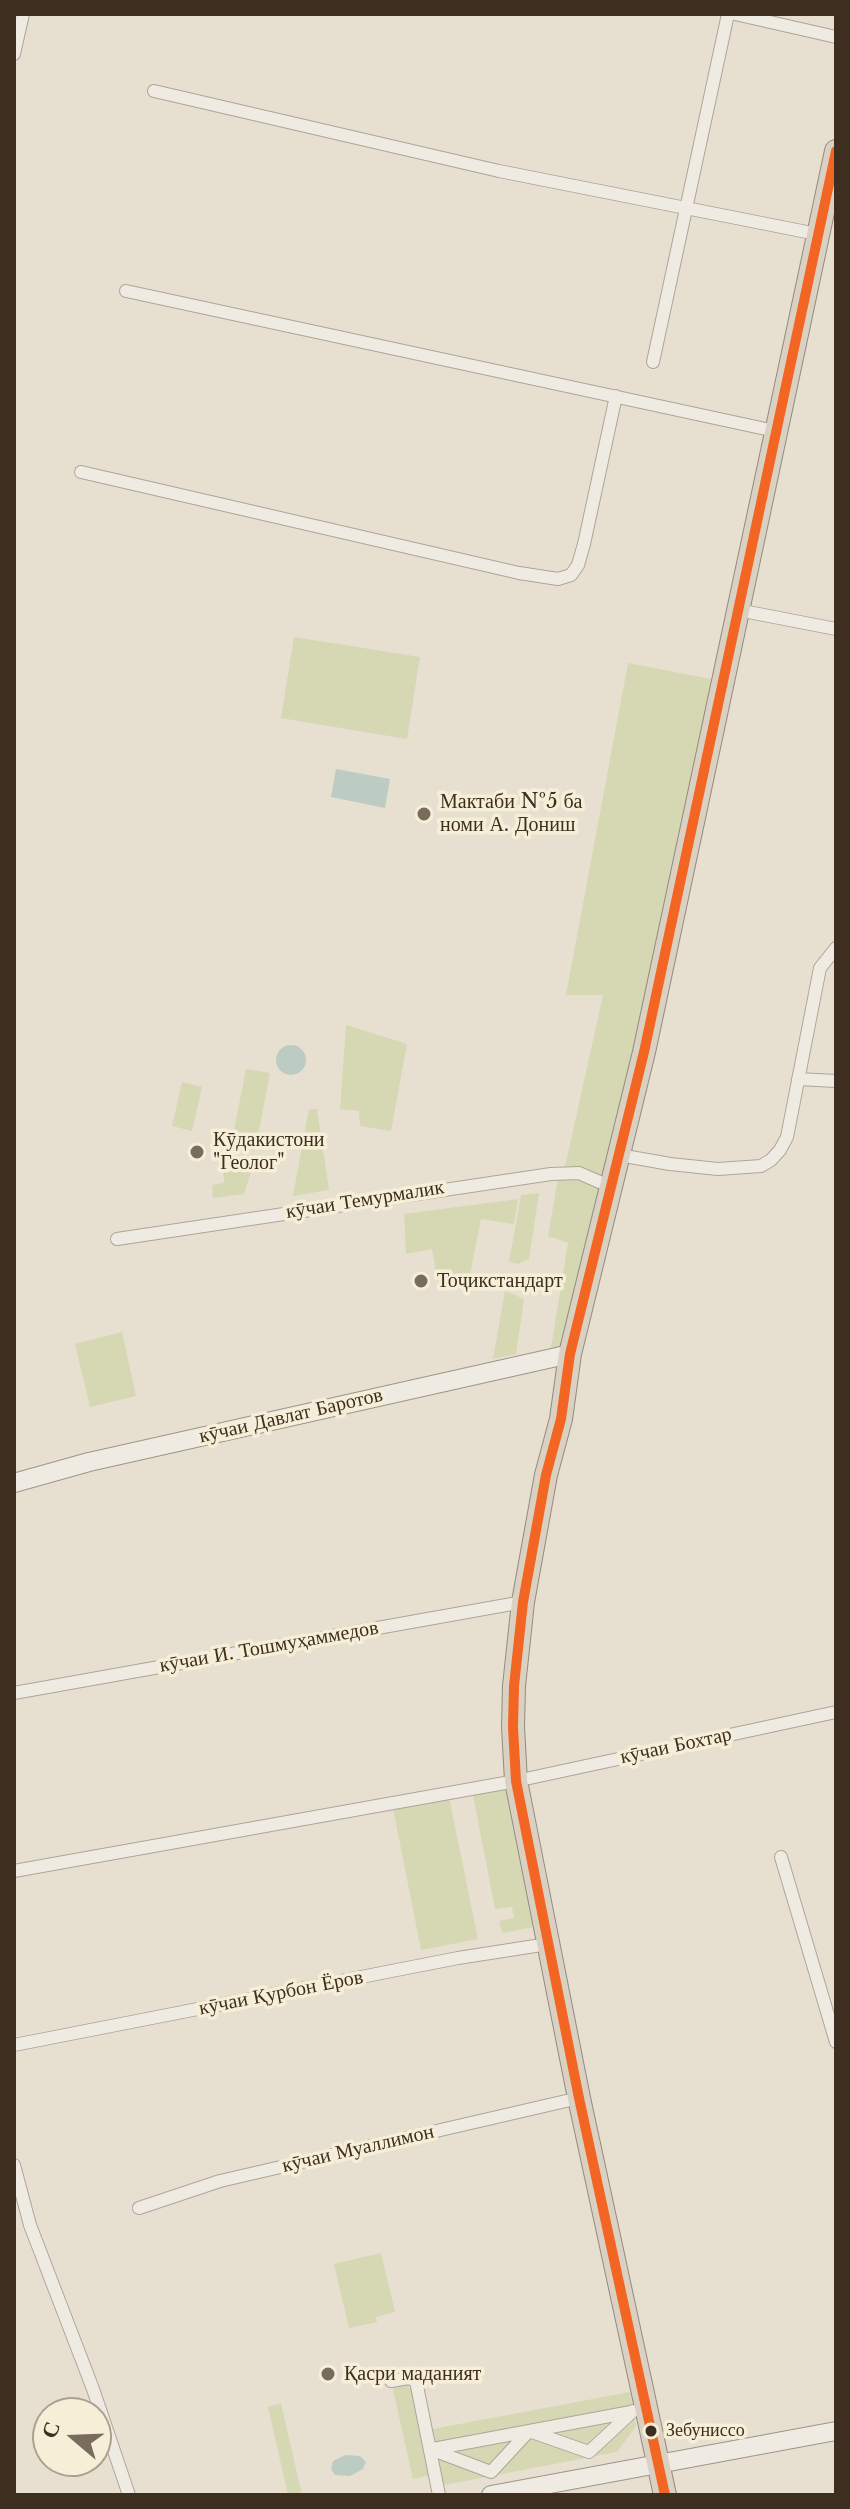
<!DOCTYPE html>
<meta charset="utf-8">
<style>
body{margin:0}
#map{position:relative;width:850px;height:2509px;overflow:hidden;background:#e7e0d1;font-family:"Libre Baskerville",serif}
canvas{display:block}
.frame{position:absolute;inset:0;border:16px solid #3d2e20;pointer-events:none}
.north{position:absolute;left:32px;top:2397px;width:80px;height:80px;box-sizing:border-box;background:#f7eed8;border:2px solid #ada18e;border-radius:50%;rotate:289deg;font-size:22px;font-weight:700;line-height:32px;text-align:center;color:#3d2e20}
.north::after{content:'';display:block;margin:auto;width:28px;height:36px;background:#786c5e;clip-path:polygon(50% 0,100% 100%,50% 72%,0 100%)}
</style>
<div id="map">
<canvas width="850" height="2509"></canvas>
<div class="frame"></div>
<div class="north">С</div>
</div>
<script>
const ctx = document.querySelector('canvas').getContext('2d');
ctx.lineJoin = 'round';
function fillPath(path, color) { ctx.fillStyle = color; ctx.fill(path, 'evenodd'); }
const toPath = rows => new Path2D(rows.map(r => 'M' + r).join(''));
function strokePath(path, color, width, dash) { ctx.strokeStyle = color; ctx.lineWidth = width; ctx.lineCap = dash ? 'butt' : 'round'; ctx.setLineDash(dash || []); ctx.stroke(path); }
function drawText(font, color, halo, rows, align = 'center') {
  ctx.font = font + ' "Libre Baskerville",serif'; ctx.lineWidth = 7; ctx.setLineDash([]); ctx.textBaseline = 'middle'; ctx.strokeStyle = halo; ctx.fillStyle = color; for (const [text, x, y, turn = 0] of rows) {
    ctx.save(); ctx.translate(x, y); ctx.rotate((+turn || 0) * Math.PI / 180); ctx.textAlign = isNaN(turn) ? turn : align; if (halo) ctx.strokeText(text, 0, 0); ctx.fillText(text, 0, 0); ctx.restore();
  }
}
const green = toPath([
 [294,637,420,657,407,739,281,718],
 [628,663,721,681,608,1180,578,1166,565,1167,603,995,566,995],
 [346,1025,407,1044,391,1131,360,1126,359,1111,340,1109],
 [246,1069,270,1073,255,1151,231,1146],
 [182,1082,202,1087,192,1131,172,1126],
 [309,1109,317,1109,329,1190,293,1196],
 [223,1158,253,1165,244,1194,213,1198,212,1185,224,1183],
 [559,1173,611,1187,570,1354,549,1360,568,1243,548,1236],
 [539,1193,529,1259,518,1264,509,1262,521,1195],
 [518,1199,514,1224,481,1219,470,1275,438,1283,432,1249,406,1254,404,1214],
 [505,1291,524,1299,516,1354,493,1359],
 [122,1332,136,1396,90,1407,75,1344],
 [507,1788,534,1927,502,1933,499,1921,514,1918,512,1907,495,1909,473,1795],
 [449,1797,478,1939,421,1950,393,1808],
 [381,2253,395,2312,376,2317,377,2322,349,2328,334,2264],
 [406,2382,415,2396,432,2475,413,2479,392,2385],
 [630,2392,636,2426,617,2452,439,2486,428,2430],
 [281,2403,302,2495,288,2495,268,2407]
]);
const water = toPath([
 [336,769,390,779,385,808,331,797],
 '276 1060a15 15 0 1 1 30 0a15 15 0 1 1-30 0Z',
 [345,2455,360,2456,366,2462,363,2469,350,2476,335,2475,331,2469,333,2461]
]);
const street = toPath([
 [735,14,836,37],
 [14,54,23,14],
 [154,91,499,171,817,234],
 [126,291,775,431],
 [653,362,728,14],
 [81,472,519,573,558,579,571,575,578,565,584,544,616,396],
 [738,610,836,629],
 [798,1079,836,1081],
 [619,1155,670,1164,718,1169,761,1166,771,1160,780,1150,787,1137,820,968,836,948],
 [117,1239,551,1174,579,1173,611,1187],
 [14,1693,523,1602],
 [781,1857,836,2042],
 [14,1871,516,1781,836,1712],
 [14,2045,458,1958,548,1944],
 [14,2165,30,2225,93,2389,129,2495],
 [139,2208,220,2181,579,2098],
 [391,2381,409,2378,416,2381,439,2495],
 [430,2449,491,2472,529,2431,589,2452,633,2411],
 [433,2449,631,2412]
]);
const secondary = toPath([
 [14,1483,89,1462,570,1354],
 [491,2495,836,2431]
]);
const highway = toPath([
 [665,2495,579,2098,516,1781,513,1727,514,1686,523,1602,546,1475,561,1419,570,1354,644,1052,836,151]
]);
const bus1 = toPath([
 [665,2495,579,2098,516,1781,513,1727,514,1686,523,1602,546,1475,561,1419,570,1354,644,1052,836,151]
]);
const markers = [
 [424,814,8,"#786c5e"],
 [197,1152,8,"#786c5e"],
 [421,1281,8,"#786c5e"],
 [328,2374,8,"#786c5e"],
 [651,2431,7,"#3d2e20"]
];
const busNames = [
 ["Зебуниссо",666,2431]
];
const poiNames = [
 ["Мактаби №5 ба",440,802],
 ["номи А. Дониш",440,825],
 ["Кӯдакистони",213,1140],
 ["\"Геолог\"",213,1163],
 ["Тоҷикстандарт",437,1281],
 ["Қасри маданият",344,2374]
];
const streetNames = [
 ["кӯчаи Темурмалик",365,1200,-9],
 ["кӯчаи Давлат Баротов",291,1416,-13],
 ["кӯчаи И. Тошмуҳаммедов",269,1647,-10],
 ["кӯчаи Бохтар",676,1746,-12],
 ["кӯчаи Қурбон Ёров",281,1993,-11],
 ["кӯчаи Муаллимон",358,2149,-13]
];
fillPath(green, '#d6d7b3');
fillPath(water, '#bcccc2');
strokePath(street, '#ada599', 14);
strokePath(secondary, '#9c958a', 20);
strokePath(highway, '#928b80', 24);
strokePath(street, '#efebe3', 12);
strokePath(secondary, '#efebe3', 18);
strokePath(highway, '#dad1c2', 22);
strokePath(bus1, '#f26522', 10);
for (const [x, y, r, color] of markers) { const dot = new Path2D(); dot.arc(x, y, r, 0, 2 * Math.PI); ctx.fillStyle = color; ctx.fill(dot); strokePath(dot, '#f7eed8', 3); }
drawText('18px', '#3d2e20', '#f7eed8', busNames, 'left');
drawText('20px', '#3d2e20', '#f7eed8', poiNames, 'left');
drawText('20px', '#3d2e20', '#f7eed8', streetNames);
</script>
